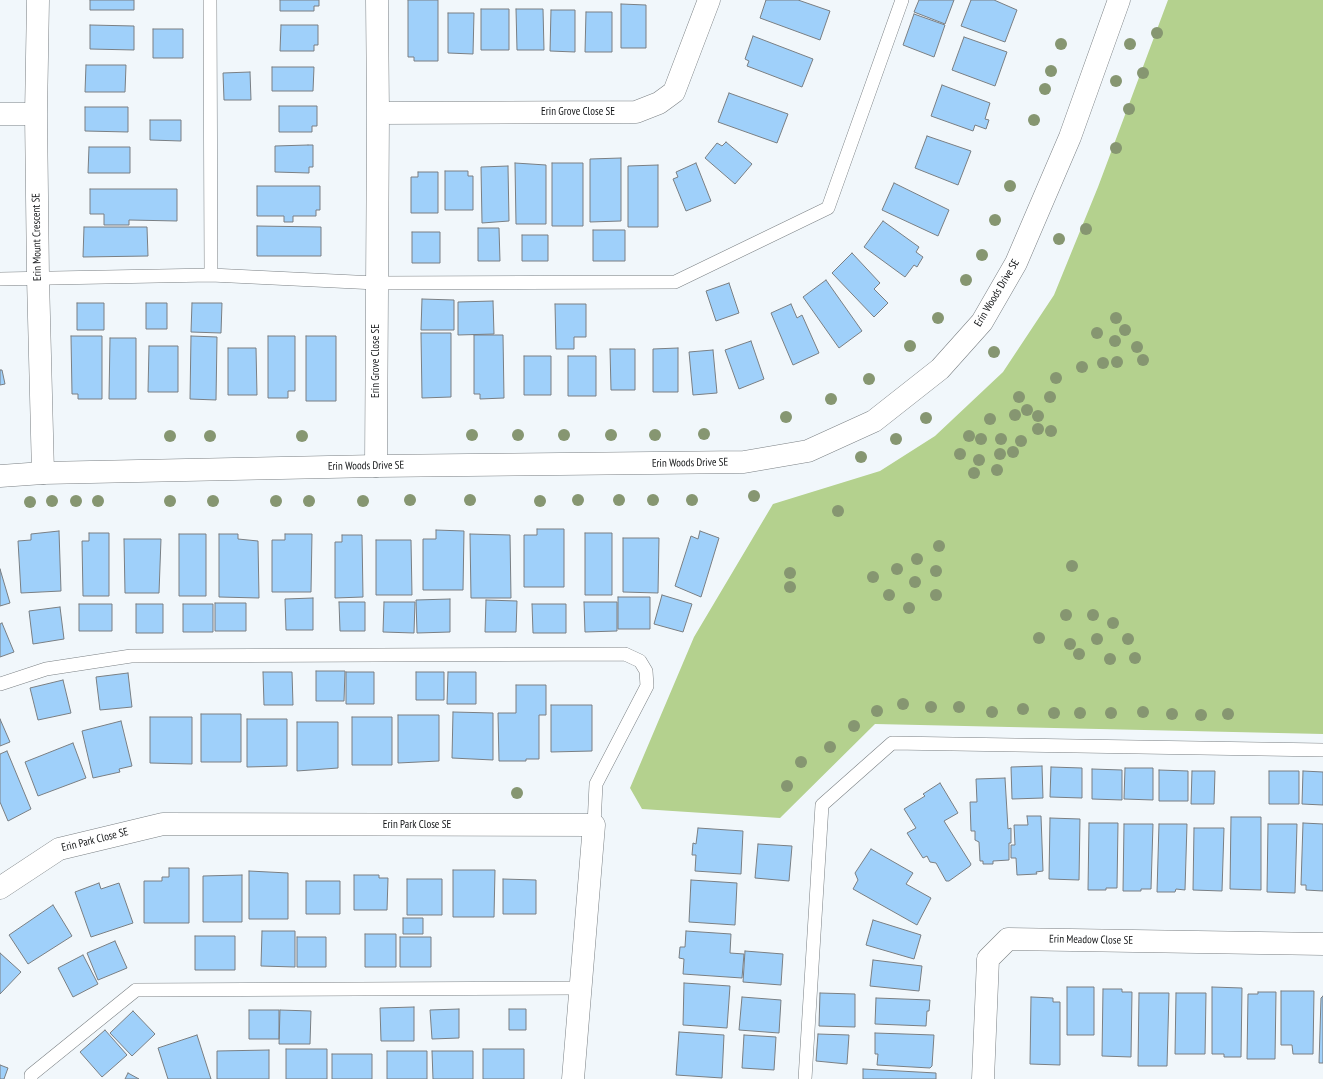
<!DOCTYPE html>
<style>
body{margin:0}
canvas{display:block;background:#f1f7fb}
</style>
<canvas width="1323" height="1079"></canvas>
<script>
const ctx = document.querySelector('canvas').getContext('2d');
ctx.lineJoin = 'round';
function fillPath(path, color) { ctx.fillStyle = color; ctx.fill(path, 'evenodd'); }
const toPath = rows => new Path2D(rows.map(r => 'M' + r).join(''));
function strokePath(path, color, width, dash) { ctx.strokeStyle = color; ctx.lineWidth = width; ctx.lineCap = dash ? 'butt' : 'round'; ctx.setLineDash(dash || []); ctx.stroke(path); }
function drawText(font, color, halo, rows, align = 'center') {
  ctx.font = font + ' "PT Sans Narrow",sans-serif'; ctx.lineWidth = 3.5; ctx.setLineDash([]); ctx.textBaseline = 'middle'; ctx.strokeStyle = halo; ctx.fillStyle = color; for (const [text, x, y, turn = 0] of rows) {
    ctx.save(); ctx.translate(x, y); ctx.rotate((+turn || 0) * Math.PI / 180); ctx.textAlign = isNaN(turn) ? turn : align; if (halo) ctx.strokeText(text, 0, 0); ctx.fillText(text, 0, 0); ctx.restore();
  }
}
const green = toPath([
 [1168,0,1323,0,1323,734,875,724,780,818,642,809,630,788,694,637,773,504,880,471,935,436,1003,372,1054,295,1098,187]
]);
const building = toPath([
 [90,0,134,0,134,10,90,10,90,0],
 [280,0,319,0,319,6,314,6,314,11,280,11,280,0],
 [408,0,438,0,438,61,414,61,414,57,408,57,408,0],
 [766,0,798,0,830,11,820,40,760,18,766,0],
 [919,0,954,0,945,24,914,12,919,0],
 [971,0,994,0,1017,10,1005,42,961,26,971,0],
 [621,4,646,5,646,48,621,48,621,4],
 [481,9,509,9,509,50,481,50,481,9],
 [516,9,543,9,544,50,517,50,516,9],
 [551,10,575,10,575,52,550,51,551,10],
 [586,12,612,12,612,52,585,52,586,12],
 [448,13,474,13,473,54,448,53,448,13],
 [914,14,945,25,934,57,903,45,914,14],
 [90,25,134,26,134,50,90,49,90,25],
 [281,25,318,25,318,45,314,45,314,51,280,51,281,25],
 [153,29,183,29,183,58,153,58,153,29],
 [753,36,813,59,802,87,747,66,749,61,745,59,753,36],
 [964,37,1007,52,995,86,952,70,964,37],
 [86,65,126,65,125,92,85,92,86,65],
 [272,67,314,67,313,91,272,91,272,67],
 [250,72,251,100,224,100,223,73,250,72],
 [942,85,990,103,985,119,989,120,986,129,975,125,973,131,931,116,942,85],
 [729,93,788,114,777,143,718,122,729,93],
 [279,106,317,106,317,126,312,126,312,132,279,132,279,106],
 [85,107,128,107,128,132,85,131,85,107],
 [150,120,181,120,181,141,150,140,150,120],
 [927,136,971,151,958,185,915,168,927,136],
 [726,142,752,164,735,184,705,158,717,143,722,146,726,142],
 [308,145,313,145,313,167,309,167,309,173,275,172,275,146,308,145],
 [89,147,130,147,130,173,88,173,89,147],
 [621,158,621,221,590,222,590,159,621,158],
 [515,163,546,165,546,224,516,224,515,163],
 [552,163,583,163,583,226,552,226,552,163],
 [696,163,711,201,686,211,673,179,678,177,676,172,696,163],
 [658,165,658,227,628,227,628,166,658,165],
 [508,166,509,221,482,223,481,167,508,166],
 [445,171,468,171,468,176,473,176,473,210,445,210,445,171],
 [418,172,438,172,438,213,411,213,411,177,418,177,418,172],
 [894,183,949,210,938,236,882,210,894,183],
 [257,186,320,186,320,210,316,210,316,216,293,216,293,222,284,222,284,216,257,216,257,186],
 [90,189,177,189,177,221,129,220,129,225,104,225,104,214,90,214,90,189],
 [883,221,919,247,916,252,923,257,917,267,914,265,905,277,864,247,883,221],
 [257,226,321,227,321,256,257,256,257,226],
 [84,227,147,227,148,256,83,257,84,227],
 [478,228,499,228,500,261,478,261,478,228],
 [593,230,625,230,625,261,593,261,593,230],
 [412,232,440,232,440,263,412,263,412,232],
 [522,235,548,235,548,261,522,261,522,235],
 [852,253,880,283,874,289,888,303,874,317,832,273,852,253],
 [826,280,862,331,839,348,803,297,826,280],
 [729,283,739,313,716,321,706,291,729,283],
 [422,299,454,300,454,330,421,330,422,299],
 [493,301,494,334,458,335,458,302,493,301],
 [77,303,104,303,104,330,77,330,77,303],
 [146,303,167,303,167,329,146,329,146,303],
 [192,303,222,303,221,333,191,332,192,303],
 [555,304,586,304,586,337,574,337,574,349,556,349,555,304],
 [791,304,797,318,802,315,819,353,793,365,771,313,791,304],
 [421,333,451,333,451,397,422,398,421,333],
 [474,335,503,335,504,398,480,399,480,394,474,394,474,335],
 [71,336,102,336,102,399,78,399,78,394,72,394,71,336],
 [191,336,217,337,216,400,190,399,191,336],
 [268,336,295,336,295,391,288,391,288,398,268,398,268,336],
 [306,336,336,336,336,401,306,401,306,336],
 [110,338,136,338,136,399,109,399,110,338],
 [751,341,764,379,739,389,725,350,751,341],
 [149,346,178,346,178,392,148,392,149,346],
 [228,348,256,348,257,395,228,395,228,348],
 [678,348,678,392,653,392,653,349,678,348],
 [610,349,635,349,635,390,611,390,610,349],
 [713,350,717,393,693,395,689,352,713,350],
 [524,356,551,356,551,395,524,395,524,356],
 [568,356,596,356,596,396,568,396,568,356],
 [0,370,2,370,5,384,0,385,0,370],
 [537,529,564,529,564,587,524,587,524,535,537,535,537,529],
 [436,530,464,531,463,590,423,590,423,539,436,539,436,530],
 [59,531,61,591,21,593,18,541,31,540,31,534,59,531],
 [700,531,719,538,701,597,675,586,691,536,698,539,700,531],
 [89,533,109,533,109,596,83,596,82,541,89,541,89,533],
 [585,533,612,533,612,595,585,595,585,533],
 [179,534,206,534,206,596,179,596,179,534],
 [219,534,238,534,238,539,258,541,259,598,219,597,219,534],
 [285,534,312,534,311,592,272,592,272,540,285,540,285,534],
 [470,534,510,535,511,598,471,598,470,534],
 [342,535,362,535,363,597,335,598,335,542,342,542,342,535],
 [623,538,659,538,658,593,623,592,623,538],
 [124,539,161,539,159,593,125,593,124,539],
 [376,540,411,540,412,595,376,595,376,540],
 [0,569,10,603,0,606,0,569],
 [662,595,692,604,683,632,654,624,662,595],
 [618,597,650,597,650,629,618,629,618,597],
 [313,598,313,630,286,630,285,599,313,598],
 [450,599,450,632,417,633,416,600,450,599],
 [486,600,517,601,516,632,485,632,486,600],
 [339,602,365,602,365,631,340,631,339,602],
 [384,602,415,602,414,633,383,632,384,602],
 [584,602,617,602,617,631,585,632,584,602],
 [215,603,246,603,246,631,215,631,215,603],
 [79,604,112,604,112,631,79,631,79,604],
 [136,604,163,604,163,633,136,633,136,604],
 [183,604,213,604,213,632,183,632,183,604],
 [532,604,566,604,566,633,533,633,532,604],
 [60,607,64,639,33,644,29,611,60,607],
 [2,623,14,652,0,657,0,624,2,623],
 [316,671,345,671,344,701,316,701,316,671],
 [263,672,292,672,293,705,264,705,263,672],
 [346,672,374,672,374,704,346,704,346,672],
 [416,672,444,672,444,700,416,700,416,672],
 [448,672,476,672,476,704,447,704,448,672],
 [128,673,132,707,100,710,96,677,128,673],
 [63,680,71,713,38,720,30,688,63,680],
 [516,685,546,685,546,715,539,715,539,759,526,759,526,761,499,761,498,713,516,713,516,685],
 [551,705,592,705,592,751,551,752,551,705],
 [453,712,493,713,493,760,452,758,453,712],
 [201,714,241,714,241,762,201,762,201,714],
 [398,715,439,715,439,761,398,763,398,715],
 [150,717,192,717,192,764,150,763,150,717],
 [352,717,392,717,392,765,352,765,352,717],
 [0,719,10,742,0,746,0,719],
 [247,719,287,719,287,766,247,767,247,719],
 [121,721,132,766,119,769,120,772,93,778,82,731,121,721],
 [297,722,338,722,338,768,297,771,297,722],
 [73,743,86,778,38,796,25,762,73,743],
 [7,751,31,809,8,821,0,802,0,754,7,751],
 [1042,766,1043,798,1012,799,1011,767,1042,766],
 [1051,767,1082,768,1082,798,1050,797,1051,767],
 [1125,768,1153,768,1153,800,1124,799,1125,768],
 [1092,769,1122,770,1122,800,1092,799,1092,769],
 [1159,770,1188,771,1188,801,1159,801,1159,770],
 [1192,771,1215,771,1214,804,1191,804,1192,771],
 [1269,771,1299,771,1299,804,1269,804,1269,771],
 [1303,771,1323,772,1323,805,1302,804,1303,771],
 [1005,778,1008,829,1011,828,1011,843,1009,843,1009,860,993,861,993,864,983,864,983,861,980,861,979,842,975,840,975,831,971,831,970,802,977,802,976,779,1005,778],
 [940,783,958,813,944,821,971,864,970,866,949,881,946,881,936,863,930,862,927,856,923,858,907,833,916,828,904,809,925,796,923,794,940,783],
 [1027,816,1041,816,1043,871,1036,872,1037,874,1017,875,1016,858,1011,858,1011,845,1015,845,1014,825,1028,825,1027,816],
 [1231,817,1261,817,1261,890,1230,889,1231,817],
 [1050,818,1080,819,1079,880,1049,879,1050,818],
 [1089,823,1118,823,1117,888,1106,888,1106,890,1088,890,1089,823],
 [1303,823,1323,824,1323,891,1306,890,1306,885,1301,885,1303,823],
 [1124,824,1153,824,1151,889,1141,889,1141,891,1123,891,1124,824],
 [1159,824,1187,824,1185,890,1176,889,1175,892,1157,892,1159,824],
 [1268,824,1297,824,1295,893,1267,892,1268,824],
 [698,828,743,831,741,874,695,871,696,855,692,855,693,843,696,844,698,828],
 [1194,828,1224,828,1222,891,1193,890,1194,828],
 [758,844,792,846,789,881,755,878,758,844],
 [871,849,913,873,906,884,931,898,917,925,853,889,858,880,855,873,871,849],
 [169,868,189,868,189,923,144,923,144,881,162,881,162,877,169,877,169,868],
 [453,870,495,870,494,917,453,917,453,870],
 [249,871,288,873,288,919,249,919,249,871],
 [242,875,242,922,203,922,203,876,242,875],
 [354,875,379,875,379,878,388,878,387,910,354,910,354,875],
 [407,879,442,879,442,915,407,915,407,879],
 [503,879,536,880,536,914,503,914,503,879],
 [691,880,737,883,735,925,689,922,691,880],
 [306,881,340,881,340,914,306,914,306,881],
 [99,883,101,889,119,883,133,923,91,937,75,892,99,883],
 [53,905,72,936,28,964,9,935,53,905],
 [403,918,423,918,423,934,403,934,403,918],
 [873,920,921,935,914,959,866,945,873,920],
 [262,931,295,931,295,967,261,966,262,931],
 [686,931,731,934,730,953,744,954,742,978,683,974,684,959,679,958,680,947,685,947,686,931],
 [365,934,396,934,396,967,365,967,365,934],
 [195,936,235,936,235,970,195,970,195,936],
 [297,937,326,937,326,967,297,967,297,937],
 [400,937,431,937,431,967,400,967,400,937],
 [115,941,127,968,98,980,87,953,115,941],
 [745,951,783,954,781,985,743,982,745,951],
 [0,953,21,972,0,994,0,953],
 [83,955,98,984,73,997,58,968,83,955],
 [873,960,922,966,919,991,870,986,873,960],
 [684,983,730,986,727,1028,683,1025,684,983],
 [1067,987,1094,987,1094,1035,1067,1035,1067,987],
 [1212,987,1242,988,1241,1057,1224,1057,1224,1054,1212,1054,1212,987],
 [1103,989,1122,989,1122,992,1132,992,1131,1057,1102,1056,1103,989],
 [1281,991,1314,991,1313,1054,1293,1054,1292,1045,1281,1045,1281,991],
 [1258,992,1276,992,1275,1059,1247,1059,1248,994,1258,994,1258,992],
 [820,993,855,994,855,1027,819,1026,820,993],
 [1139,993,1169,993,1167,1066,1138,1066,1139,993],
 [1176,993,1206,993,1205,1054,1175,1054,1176,993],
 [1323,996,1323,1063,1319,1063,1321,998,1323,996],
 [742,997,781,1000,779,1033,739,1030,742,997],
 [1031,997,1053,998,1053,1002,1060,1002,1060,1065,1030,1064,1031,997],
 [876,998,930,1000,929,1011,927,1011,926,1026,875,1024,876,998],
 [414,1007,414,1041,381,1041,380,1008,414,1007],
 [459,1009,459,1038,432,1039,430,1010,459,1009],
 [509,1009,526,1009,526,1030,509,1030,509,1009],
 [249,1010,279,1010,279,1039,249,1039,249,1010],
 [280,1010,311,1011,310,1044,279,1044,280,1010],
 [133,1011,155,1034,132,1056,110,1033,133,1011],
 [105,1030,127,1055,102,1077,80,1052,105,1030],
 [679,1032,724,1035,722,1078,676,1075,679,1032],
 [875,1033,934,1035,932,1066,930,1068,877,1065,878,1054,875,1054,875,1033],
 [818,1034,849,1035,847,1064,816,1061,818,1034],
 [197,1035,211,1079,168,1079,158,1048,197,1035],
 [744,1035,776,1037,774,1070,742,1068,744,1035],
 [286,1049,327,1049,327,1079,286,1079,286,1049],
 [483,1049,524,1049,524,1079,483,1079,483,1049],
 [269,1050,269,1079,217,1079,217,1051,269,1050],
 [387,1051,427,1051,427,1079,387,1079,387,1051],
 [432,1051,473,1051,473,1079,433,1079,432,1051],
 [332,1054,372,1054,372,1079,332,1079,332,1054],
 [0,1065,8,1068,4,1079,0,1079,0,1065],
 [863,1069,936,1073,936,1079,863,1079,863,1069],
 [128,1073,139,1079,125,1079,128,1073]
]);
const lane = toPath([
 [210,0,211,275],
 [0,279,211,275,376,283,675,282,828,208,902,0],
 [0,684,46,669,131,656,625,654,640,661,646,671,647,686,596,784,594,825],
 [31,1079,31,1075,136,990,580,988],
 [805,1079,822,805,892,743,1323,750]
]);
const street = toPath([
 [38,0,36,114,38,278,43,473],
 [378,113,636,112,659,103,674,92,709,0],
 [0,114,36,114],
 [376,466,378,113,377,0],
 [0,888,59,849,163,824,594,825,573,1079],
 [983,1079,988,959,1008,939,1323,944]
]);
const secondary = toPath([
 [0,476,43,473,376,466,744,462,808,451,874,421,940,369,982,322,1016,263,1070,137,1119,0]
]);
const trees = [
 [1157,33],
 [1061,44],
 [1130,44],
 [1051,71],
 [1143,73],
 [1116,81],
 [1045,89],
 [1129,109],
 [1034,120],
 [1116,148],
 [1010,186],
 [995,220],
 [1086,229],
 [1059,239],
 [982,255],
 [966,280],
 [938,318],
 [1116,318],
 [1125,330],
 [1097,333],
 [1115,341],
 [910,346],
 [1137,347],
 [994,352],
 [1143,360],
 [1117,362],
 [1103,363],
 [1082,367],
 [1056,378],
 [869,379],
 [1019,397],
 [1050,397],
 [831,399],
 [1027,410],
 [1015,415],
 [1038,416],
 [786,417],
 [926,418],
 [990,419],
 [1038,429],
 [1051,431],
 [704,434],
 [472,435],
 [518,435],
 [564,435],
 [611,435],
 [655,435],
 [170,436],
 [210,436],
 [302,436],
 [969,436],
 [896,439],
 [981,439],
 [1001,439],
 [1021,441],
 [1013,452],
 [960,454],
 [1000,454],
 [861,457],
 [979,460],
 [997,470],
 [974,473],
 [754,496],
 [410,500],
 [470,500],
 [578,500],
 [619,500],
 [653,500],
 [692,500],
 [52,501],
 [76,501],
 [98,501],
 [170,501],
 [213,501],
 [276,501],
 [309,501],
 [363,501],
 [540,501],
 [30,502],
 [838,511],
 [939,546],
 [917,559],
 [1072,566],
 [897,569],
 [936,571],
 [790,573],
 [873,577],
 [915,582],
 [790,587],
 [889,595],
 [936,595],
 [909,608],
 [1066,615],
 [1093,615],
 [1113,623],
 [1039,638],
 [1097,639],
 [1128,639],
 [1070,644],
 [1079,654],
 [1135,658],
 [1110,659],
 [903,704],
 [931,707],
 [959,707],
 [1023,709],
 [877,711],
 [992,712],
 [1143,712],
 [1054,713],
 [1080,713],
 [1111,713],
 [1172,714],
 [1228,714],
 [1201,715],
 [854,726],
 [830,747],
 [801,762],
 [787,786],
 [517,793]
];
const streetNames = [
 ["Erin Grove Close SE",578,112],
 ["Erin Mount Crescent SE",37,237,-91],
 ["Erin Woods Drive SE",997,293,-59],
 ["Erin Grove Close SE",376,361,-90],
 ["Erin Woods Drive SE",690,463,-1],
 ["Erin Woods Drive SE",366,466,-1],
 ["Erin Park Close SE",417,825],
 ["Erin Park Close SE",95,840,-14],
 ["Erin Meadow Close SE",1091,940,1]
];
fillPath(green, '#b4d18e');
fillPath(building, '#9fd0fa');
strokePath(building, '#7a7f83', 1);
strokePath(lane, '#7b8084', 14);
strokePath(street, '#7b8084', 23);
strokePath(secondary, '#7b8084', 23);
strokePath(lane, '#fff', 13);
strokePath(street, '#fff', 22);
strokePath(secondary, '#fff', 22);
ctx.fillStyle = '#869671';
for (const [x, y] of trees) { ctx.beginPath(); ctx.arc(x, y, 6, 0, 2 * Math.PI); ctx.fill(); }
drawText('11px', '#121416', '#fff', streetNames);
</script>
